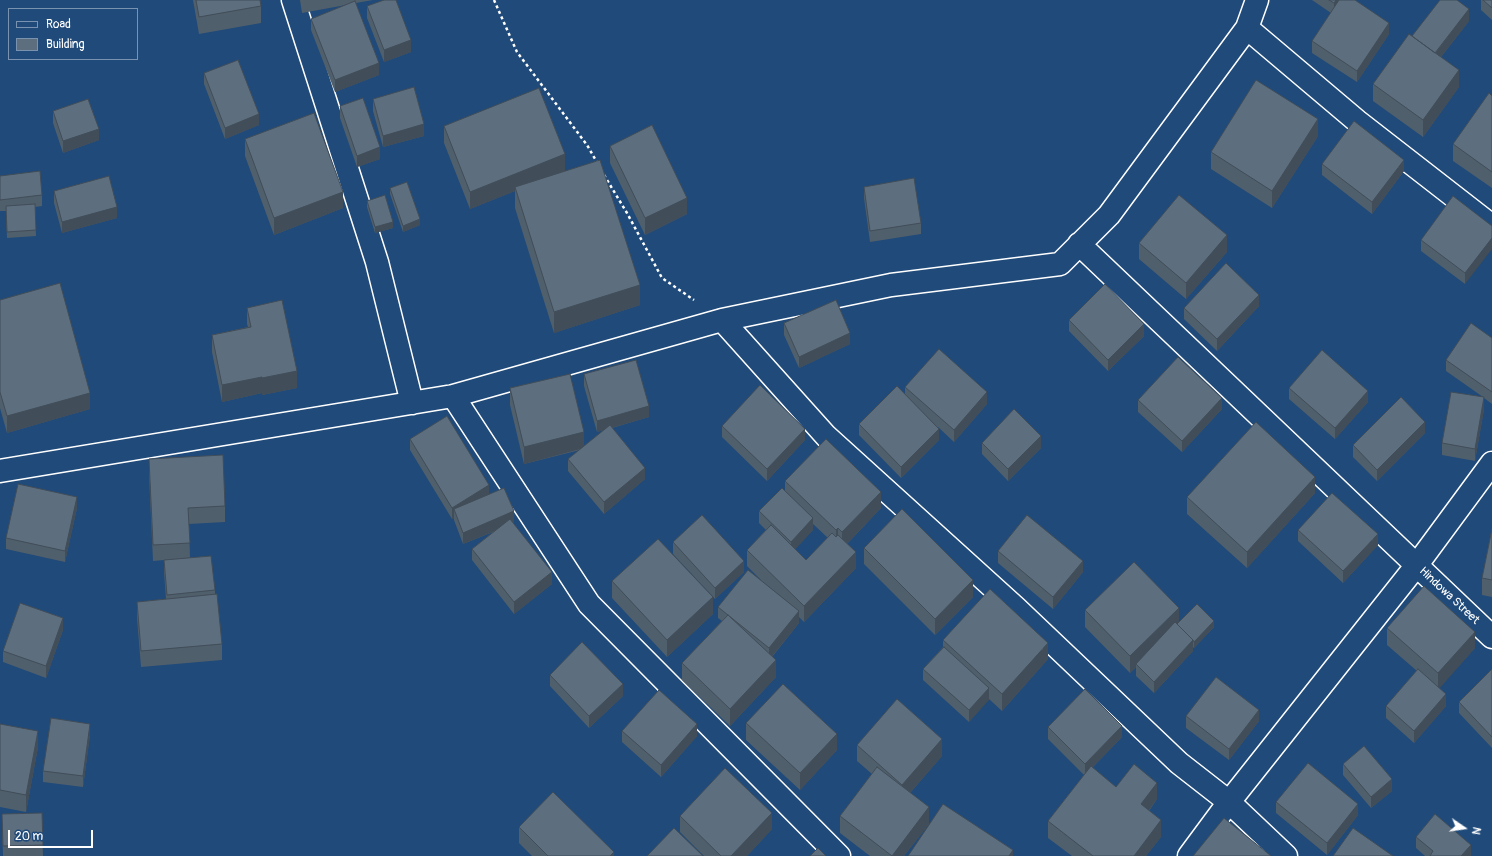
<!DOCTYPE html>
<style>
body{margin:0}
#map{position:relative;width:1492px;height:856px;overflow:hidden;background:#1f4a7a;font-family:Pangolin,sans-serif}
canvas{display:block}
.legend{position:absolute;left:8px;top:8px;width:130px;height:52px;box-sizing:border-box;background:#1f4a7a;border:1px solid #7992af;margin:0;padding:5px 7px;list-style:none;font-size:12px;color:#fff}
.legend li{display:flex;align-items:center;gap:8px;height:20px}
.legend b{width:20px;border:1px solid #7992af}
.north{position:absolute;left:1444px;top:808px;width:40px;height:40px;-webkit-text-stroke:3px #1f4a7a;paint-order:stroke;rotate:103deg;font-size:11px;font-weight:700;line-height:16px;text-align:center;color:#fff}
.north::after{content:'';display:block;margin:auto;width:14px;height:18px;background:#fff;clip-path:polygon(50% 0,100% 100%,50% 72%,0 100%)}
.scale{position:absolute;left:8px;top:830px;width:85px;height:18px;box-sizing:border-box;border:2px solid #fff;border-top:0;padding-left:5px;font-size:12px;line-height:14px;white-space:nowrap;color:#fff;-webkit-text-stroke:3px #1f4a7a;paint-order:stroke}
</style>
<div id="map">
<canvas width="1492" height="856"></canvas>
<ul class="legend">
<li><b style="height:5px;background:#1f4a7a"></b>Road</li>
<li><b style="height:11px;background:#5d6e7e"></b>Building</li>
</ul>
<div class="north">N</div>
<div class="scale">20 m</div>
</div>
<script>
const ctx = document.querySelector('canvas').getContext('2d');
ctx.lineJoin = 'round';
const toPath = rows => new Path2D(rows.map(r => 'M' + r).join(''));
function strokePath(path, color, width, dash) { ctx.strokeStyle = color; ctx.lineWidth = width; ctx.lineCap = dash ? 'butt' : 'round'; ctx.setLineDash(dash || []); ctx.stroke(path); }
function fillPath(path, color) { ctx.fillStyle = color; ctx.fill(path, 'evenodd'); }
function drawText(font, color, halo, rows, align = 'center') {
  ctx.font = font + ' Pangolin,sans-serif'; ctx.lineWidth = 3.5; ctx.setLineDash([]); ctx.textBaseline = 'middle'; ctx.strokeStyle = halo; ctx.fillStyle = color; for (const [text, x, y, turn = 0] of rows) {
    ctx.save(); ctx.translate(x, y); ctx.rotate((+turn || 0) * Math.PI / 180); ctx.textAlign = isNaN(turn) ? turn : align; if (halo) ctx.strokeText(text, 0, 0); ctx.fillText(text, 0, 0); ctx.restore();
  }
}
const path = toPath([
 [494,0,517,52,587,145,598,164],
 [604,175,627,213,662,278,694,300]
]);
const minor = toPath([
 [293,0,377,262,412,403],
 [1247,28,1357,121,1492,226],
 [1079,244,1492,637],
 [722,320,826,436,1017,609,1179,763,1229,802,1286,856],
 [453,396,589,604,839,856],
 [0,471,453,396,722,320,891,285,1060,264,1109,215,1247,28,1257,0],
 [1189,856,1229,802,1416,566,1492,463]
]);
const wall = toPath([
 [193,0,260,0,261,6,261,23,199,34],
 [300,0,373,0,356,3,379,75,335,92,311,30,311,19,346,5,302,13],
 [1312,0,1355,0,1389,34,1357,82,1312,53,1312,41,1331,13],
 [1481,0,1492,0,1492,20,1481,10],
 [367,6,411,52,384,62,367,18],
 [1469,21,1441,57,1459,87,1423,137,1373,101,1373,84,1412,36],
 [204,73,259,125,225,139,204,84],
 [1492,96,1492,188,1453,161,1453,144],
 [373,99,424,136,383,147,373,111],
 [340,106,380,159,357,167,340,118],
 [53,111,99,140,63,153,53,123],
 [444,126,565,171,640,305,554,333,515,208,515,191,470,209,444,143],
 [1318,136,1272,208,1211,169,1211,152],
 [245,139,343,208,274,235,245,156],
 [610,146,687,214,645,235,610,163],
 [1322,164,1404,171,1372,214,1322,175],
 [0,176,42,195,42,206,35,207,36,236,7,238,6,211,0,211],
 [864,187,921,223,921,234,870,242,864,198],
 [390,188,420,225,403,232,390,194],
 [54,191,117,218,62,233,54,203],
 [367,201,393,228,375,233,367,207],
 [1492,226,1465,284,1421,251,1421,240],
 [1139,243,1227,252,1186,299,1139,259],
 [0,300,90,409,7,433,0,408],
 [1259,306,1217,351,1184,319,1184,308],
 [247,308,297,388,262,395,262,393,222,402,212,352,212,335,248,327,247,324],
 [1069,320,1144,336,1108,371,1069,331],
 [784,323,850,344,799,368,784,335],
 [1492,338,1492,404,1484,398,1484,409,1475,461,1442,455,1442,443,1483,397,1446,371,1446,360],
 [584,374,649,417,612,428,645,479,604,514,568,471,568,459,580,450,524,464,510,405,510,388,584,446,604,430,597,432,584,386],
 [905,387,987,404,954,442,938,427,939,440,901,478,859,435,859,424,905,394],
 [1289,388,1368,402,1335,439,1289,399],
 [1138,400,1222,409,1182,452,1138,412],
 [722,426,805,440,767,481,722,437],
 [1425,433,1377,481,1353,457,1353,445],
 [410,439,489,494,514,523,513,523,552,584,514,614,472,560,472,549,493,532,463,544,454,520,454,519,452,519,410,450],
 [982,443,1041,448,1008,481,982,454],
 [149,459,225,506,225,522,189,524,190,558,215,590,215,594,222,644,222,660,141,667,137,618,137,602,166,599,164,572,164,560,153,561,149,476],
 [785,481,881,508,847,544,856,568,804,622,799,617,799,623,772,657,776,677,730,726,682,680,682,663,722,621,718,618,718,607,761,580,747,566,747,550,766,530,759,523,759,511,785,492],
 [813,524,828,538,806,560,795,549,813,530],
 [1315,493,1247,568,1187,514,1187,497],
 [77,508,65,562,6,549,6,538],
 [1492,529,1492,597,1482,595,1482,578],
 [1298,530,1378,545,1343,583,1298,541],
 [673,542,744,572,715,599,673,554],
 [864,548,973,597,935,635,864,564],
 [998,551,1083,572,1053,609,998,563],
 [612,581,713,614,667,657,612,598],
 [1085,610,1179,622,1214,627,1194,648,1193,647,1193,651,1154,693,1136,676,1136,667,1130,673,1085,627],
 [1387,628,1475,648,1439,688,1446,706,1414,743,1386,718,1386,706,1417,671,1387,645],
 [63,630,46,678,3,662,3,651],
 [943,640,1048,659,1002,711,989,699,969,722,923,680,923,669,943,647],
 [1492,669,1492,748,1459,713,1459,702],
 [550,675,623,696,589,728,550,686],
 [1186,716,1259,721,1229,760,1186,728],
 [746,723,837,750,800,790,746,740],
 [0,724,38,747,26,812,0,807],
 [1048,727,1122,737,1092,768,1116,787,1157,799,1149,811,1161,837,1146,856,1072,856,1048,838,1048,821,1084,775,1048,739],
 [622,731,697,736,661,777,622,742],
 [90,735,83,787,43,782,43,771],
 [857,745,942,756,910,793,929,824,904,856,870,856,840,833,840,816,872,774,857,761],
 [1343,764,1392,791,1371,808,1343,775],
 [1276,802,1358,815,1327,855,1276,813],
 [42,813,43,856,3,856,2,826],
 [680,816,772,829,747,856,704,856,680,832],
 [519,827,614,856,532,856,519,843],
 [1416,837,1471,856,1425,856,1416,848]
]);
const shadedWall = toPath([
 [1336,0,1344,0,1334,15,1334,3],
 [1469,9,1469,21,1434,66,1434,55],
 [1389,23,1389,34,1357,82,1357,71],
 [411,40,411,52,384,62,384,50],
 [379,63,379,75,335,92,335,80],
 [1459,70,1459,87,1423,137,1423,120],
 [259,114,259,125,225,139,225,128],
 [1318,119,1318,136,1272,208,1272,191],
 [424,124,424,136,383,147,383,136],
 [99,129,99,140,63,153,63,141],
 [380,147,380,159,357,167,357,156],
 [565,154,565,171,515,187,515,191,470,209,470,192],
 [1404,160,1404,171,1372,214,1372,202],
 [343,192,343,208,274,235,274,218],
 [687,198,687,214,645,235,645,218],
 [117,207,117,218,62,233,62,222],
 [420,219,420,225,403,232,403,226],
 [393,222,393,228,375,233,375,227],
 [1227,235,1227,252,1186,299,1186,283],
 [1492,238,1492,249,1465,284,1465,273],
 [640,285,640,305,554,333,554,312],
 [1259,295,1259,306,1217,351,1217,339],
 [1144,324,1144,336,1108,371,1108,360],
 [850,333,850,344,799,368,799,357],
 [297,371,297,388,262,395,262,378],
 [262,377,262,393,222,402,222,385],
 [1368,391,1368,402,1335,439,1335,428],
 [987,392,987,404,954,442,954,430],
 [90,393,90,409,7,433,7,416],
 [1484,397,1484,409,1475,461,1475,449],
 [1222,398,1222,409,1182,452,1182,441],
 [649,406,649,417,597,432,597,421],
 [1425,422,1425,433,1377,481,1377,470],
 [805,429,805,440,767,481,767,469],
 [939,429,939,440,901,478,901,467],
 [584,432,584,448,524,464,524,447],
 [1041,436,1041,448,1008,481,1008,469],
 [645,468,645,479,604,514,604,502],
 [1315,477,1315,493,1247,568,1247,552],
 [489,485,489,496,454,509,454,519,452,519,452,508],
 [881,492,881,508,842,549,842,532],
 [77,497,77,508,65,562,65,551],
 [514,511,514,523,463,544,463,533],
 [813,518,813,530,791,554,791,542],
 [838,528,838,544,836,547,836,530],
 [1378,534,1378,545,1343,583,1343,571],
 [856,552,856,568,804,622,804,606],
 [744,561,744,572,715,599,715,588],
 [1083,561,1083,572,1053,609,1053,597],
 [552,572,552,584,514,614,514,602],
 [973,580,973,597,935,635,935,619],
 [713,597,713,614,667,657,667,640],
 [1179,608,1179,625,1136,664,1136,667,1130,673,1130,656],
 [799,611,799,623,769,660,769,648],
 [63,618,63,630,46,678,46,666],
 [1214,621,1214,627,1194,648,1194,642],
 [1475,632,1475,648,1438,690,1438,673],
 [1193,640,1193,651,1154,693,1154,682],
 [1048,643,1048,659,1002,711,1002,694],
 [776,660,776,677,730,726,730,709],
 [623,684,623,696,589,728,589,716],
 [989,688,989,700,969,722,969,710],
 [1446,694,1446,706,1414,743,1414,731],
 [1259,710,1259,721,1229,760,1229,749],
 [90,724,90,735,83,787,83,776],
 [697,724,697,736,661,777,661,765],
 [1122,726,1122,737,1085,775,1085,764],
 [38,731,38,747,26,812,26,795],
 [837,734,837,750,800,790,800,773],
 [942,739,942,756,902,802,902,785],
 [1392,779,1392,791,1371,808,1371,797],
 [1157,783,1157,799,1141,821,1141,804],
 [1358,804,1358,815,1327,855,1327,843],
 [929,807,929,824,904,856,892,856],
 [772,813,772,829,747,856,731,856],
 [1161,820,1161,837,1146,856,1134,856],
 [1471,845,1471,856,1461,856],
 [1013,850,1013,856,1009,856],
 [614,852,614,856,610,856]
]);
const building = toPath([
 [196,0,260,0,261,6,199,17,196,0],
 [384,0,396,0,411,40,384,50,367,6,384,0],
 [1329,0,1336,0,1334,3,1329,0],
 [1339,0,1355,0,1389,23,1357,71,1312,41,1339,0],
 [1440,0,1457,0,1469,9,1435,53,1412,36,1440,0],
 [1483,0,1492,0,1492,8,1483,0],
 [355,1,379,63,335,80,311,19,355,1],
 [1409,34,1459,70,1423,120,1373,84,1409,34],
 [238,60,259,114,225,128,204,73,238,60],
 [1256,80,1318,119,1272,191,1211,152,1256,80],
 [414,87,424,124,383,136,373,99,414,87],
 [539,88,565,154,470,192,444,126,539,88],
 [1489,93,1492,96,1492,172,1453,144,1489,93],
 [363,98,380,147,357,156,340,106,363,98],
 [88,99,99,129,63,141,53,111,88,99],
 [314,113,343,192,274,218,245,139,314,113],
 [1354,121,1404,160,1372,202,1322,164,1354,121],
 [652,125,687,198,645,218,610,146,652,125],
 [600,160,640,285,554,312,515,187,600,160],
 [40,171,42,195,0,200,0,176,40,171],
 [109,176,117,207,62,222,54,191,109,176],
 [914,178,921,223,870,231,864,187,914,178],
 [407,182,420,219,403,226,390,188,407,182],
 [385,195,393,222,375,227,367,201,385,195],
 [1179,195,1227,235,1186,283,1139,243,1179,195],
 [1453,196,1492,226,1492,238,1465,273,1421,240,1453,196],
 [35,204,36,230,7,232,6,206,35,204],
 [1226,263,1259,295,1217,339,1184,308,1226,263],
 [60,283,90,393,7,416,0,392,0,300,60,283],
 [1105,284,1144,324,1108,360,1069,320,1105,284],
 [282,300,297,371,262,378,262,377,222,385,212,335,251,327,247,308,282,300],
 [836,300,850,333,799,357,784,323,836,300],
 [1471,323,1492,338,1492,392,1446,360,1471,323],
 [939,349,987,392,954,430,905,387,939,349],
 [1322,350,1368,391,1335,428,1289,388,1322,350],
 [1178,357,1222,398,1182,441,1138,400,1178,357],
 [636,360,649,406,597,421,584,374,636,360],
 [570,374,584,432,524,447,510,388,570,374],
 [760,385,805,429,767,469,722,426,760,385],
 [897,386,939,429,901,467,859,424,897,386],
 [1451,392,1484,397,1475,449,1442,443,1451,392],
 [1401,397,1425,422,1377,470,1353,445,1401,397],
 [1014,409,1041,436,1008,469,982,443,1014,409],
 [447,416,489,485,452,508,410,439,447,416],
 [1256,422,1315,477,1247,552,1187,497,1256,422],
 [610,425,645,468,604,502,568,459,610,425],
 [826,439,881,492,842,532,838,528,836,530,785,481,826,439],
 [223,455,225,506,188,508,190,543,153,545,149,459,223,455],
 [18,484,77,497,65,551,6,538,18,484],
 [504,488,514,511,463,533,454,509,504,488],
 [782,488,813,518,791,542,759,511,782,488],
 [1332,493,1378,534,1343,571,1298,530,1332,493],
 [902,509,973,580,935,619,864,548,902,509],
 [702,515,744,561,715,588,673,542,702,515],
 [1027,515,1083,561,1053,597,998,551,1027,515],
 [510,519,552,572,514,602,472,549,510,519],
 [771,525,806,560,832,533,836,537,838,535,856,552,804,606,747,550,771,525],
 [1492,529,1492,580,1482,578,1492,529],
 [658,539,713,597,667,640,612,581,658,539],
 [211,556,215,590,167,595,164,560,211,556],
 [1134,562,1179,608,1130,656,1085,610,1134,562],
 [748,570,799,611,769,648,718,607,748,570],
 [1424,586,1475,632,1438,673,1387,628,1424,586],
 [990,589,1048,643,1002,694,943,640,990,589],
 [217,594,222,644,141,651,137,602,217,594],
 [20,603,63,618,46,666,3,651,20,603],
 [1197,604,1214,621,1194,642,1193,640,1177,624,1197,604],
 [728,615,776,660,730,709,682,663,728,615],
 [1175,622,1193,640,1154,682,1136,664,1175,622],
 [582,642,623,684,589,716,550,675,582,642],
 [944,647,989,688,969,710,923,669,944,647],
 [1418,669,1446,694,1414,731,1386,706,1418,669],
 [1492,669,1492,737,1459,702,1492,669],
 [1216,677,1259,710,1229,749,1186,716,1216,677],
 [783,684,837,734,800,773,746,723,783,684],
 [1085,689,1122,726,1085,764,1048,727,1085,689],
 [659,690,697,724,661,765,622,731,659,690],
 [897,699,942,739,902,785,857,745,897,699],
 [51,718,90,724,83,776,43,771,51,718],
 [0,724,38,731,26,795,0,790,0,724],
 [1364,746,1392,779,1371,797,1343,764,1364,746],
 [1308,763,1358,804,1327,843,1276,802,1308,763],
 [1134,764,1157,783,1141,804,1161,820,1134,856,1093,856,1048,821,1091,766,1116,787,1134,764],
 [877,767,929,807,892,856,840,816,877,767],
 [725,768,772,813,731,856,721,856,680,816,725,768],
 [553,792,614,852,610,856,548,856,519,827,553,792],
 [943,804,1013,850,1009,856,908,856,943,804],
 [42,813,43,845,3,846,2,814,42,813],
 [1435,814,1471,845,1461,856,1430,856,1433,851,1416,837,1435,814],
 [1224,818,1271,856,1193,856,1224,818],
 [674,828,703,856,647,856,674,828],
 [1353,828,1393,856,1333,856,1353,828],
 [818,848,826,856,810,856,818,848]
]);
const streetNames = [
 ["Hindowa Street",1449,596,43]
];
strokePath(minor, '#fff', 25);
strokePath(path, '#fff', 2.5, [3, 3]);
strokePath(minor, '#1f4a7a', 22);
fillPath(wall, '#505f6c');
fillPath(shadedWall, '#414d58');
fillPath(building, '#5d6e7e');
strokePath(building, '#414d58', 1);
drawText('12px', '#fff', '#1f4a7a', streetNames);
</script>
